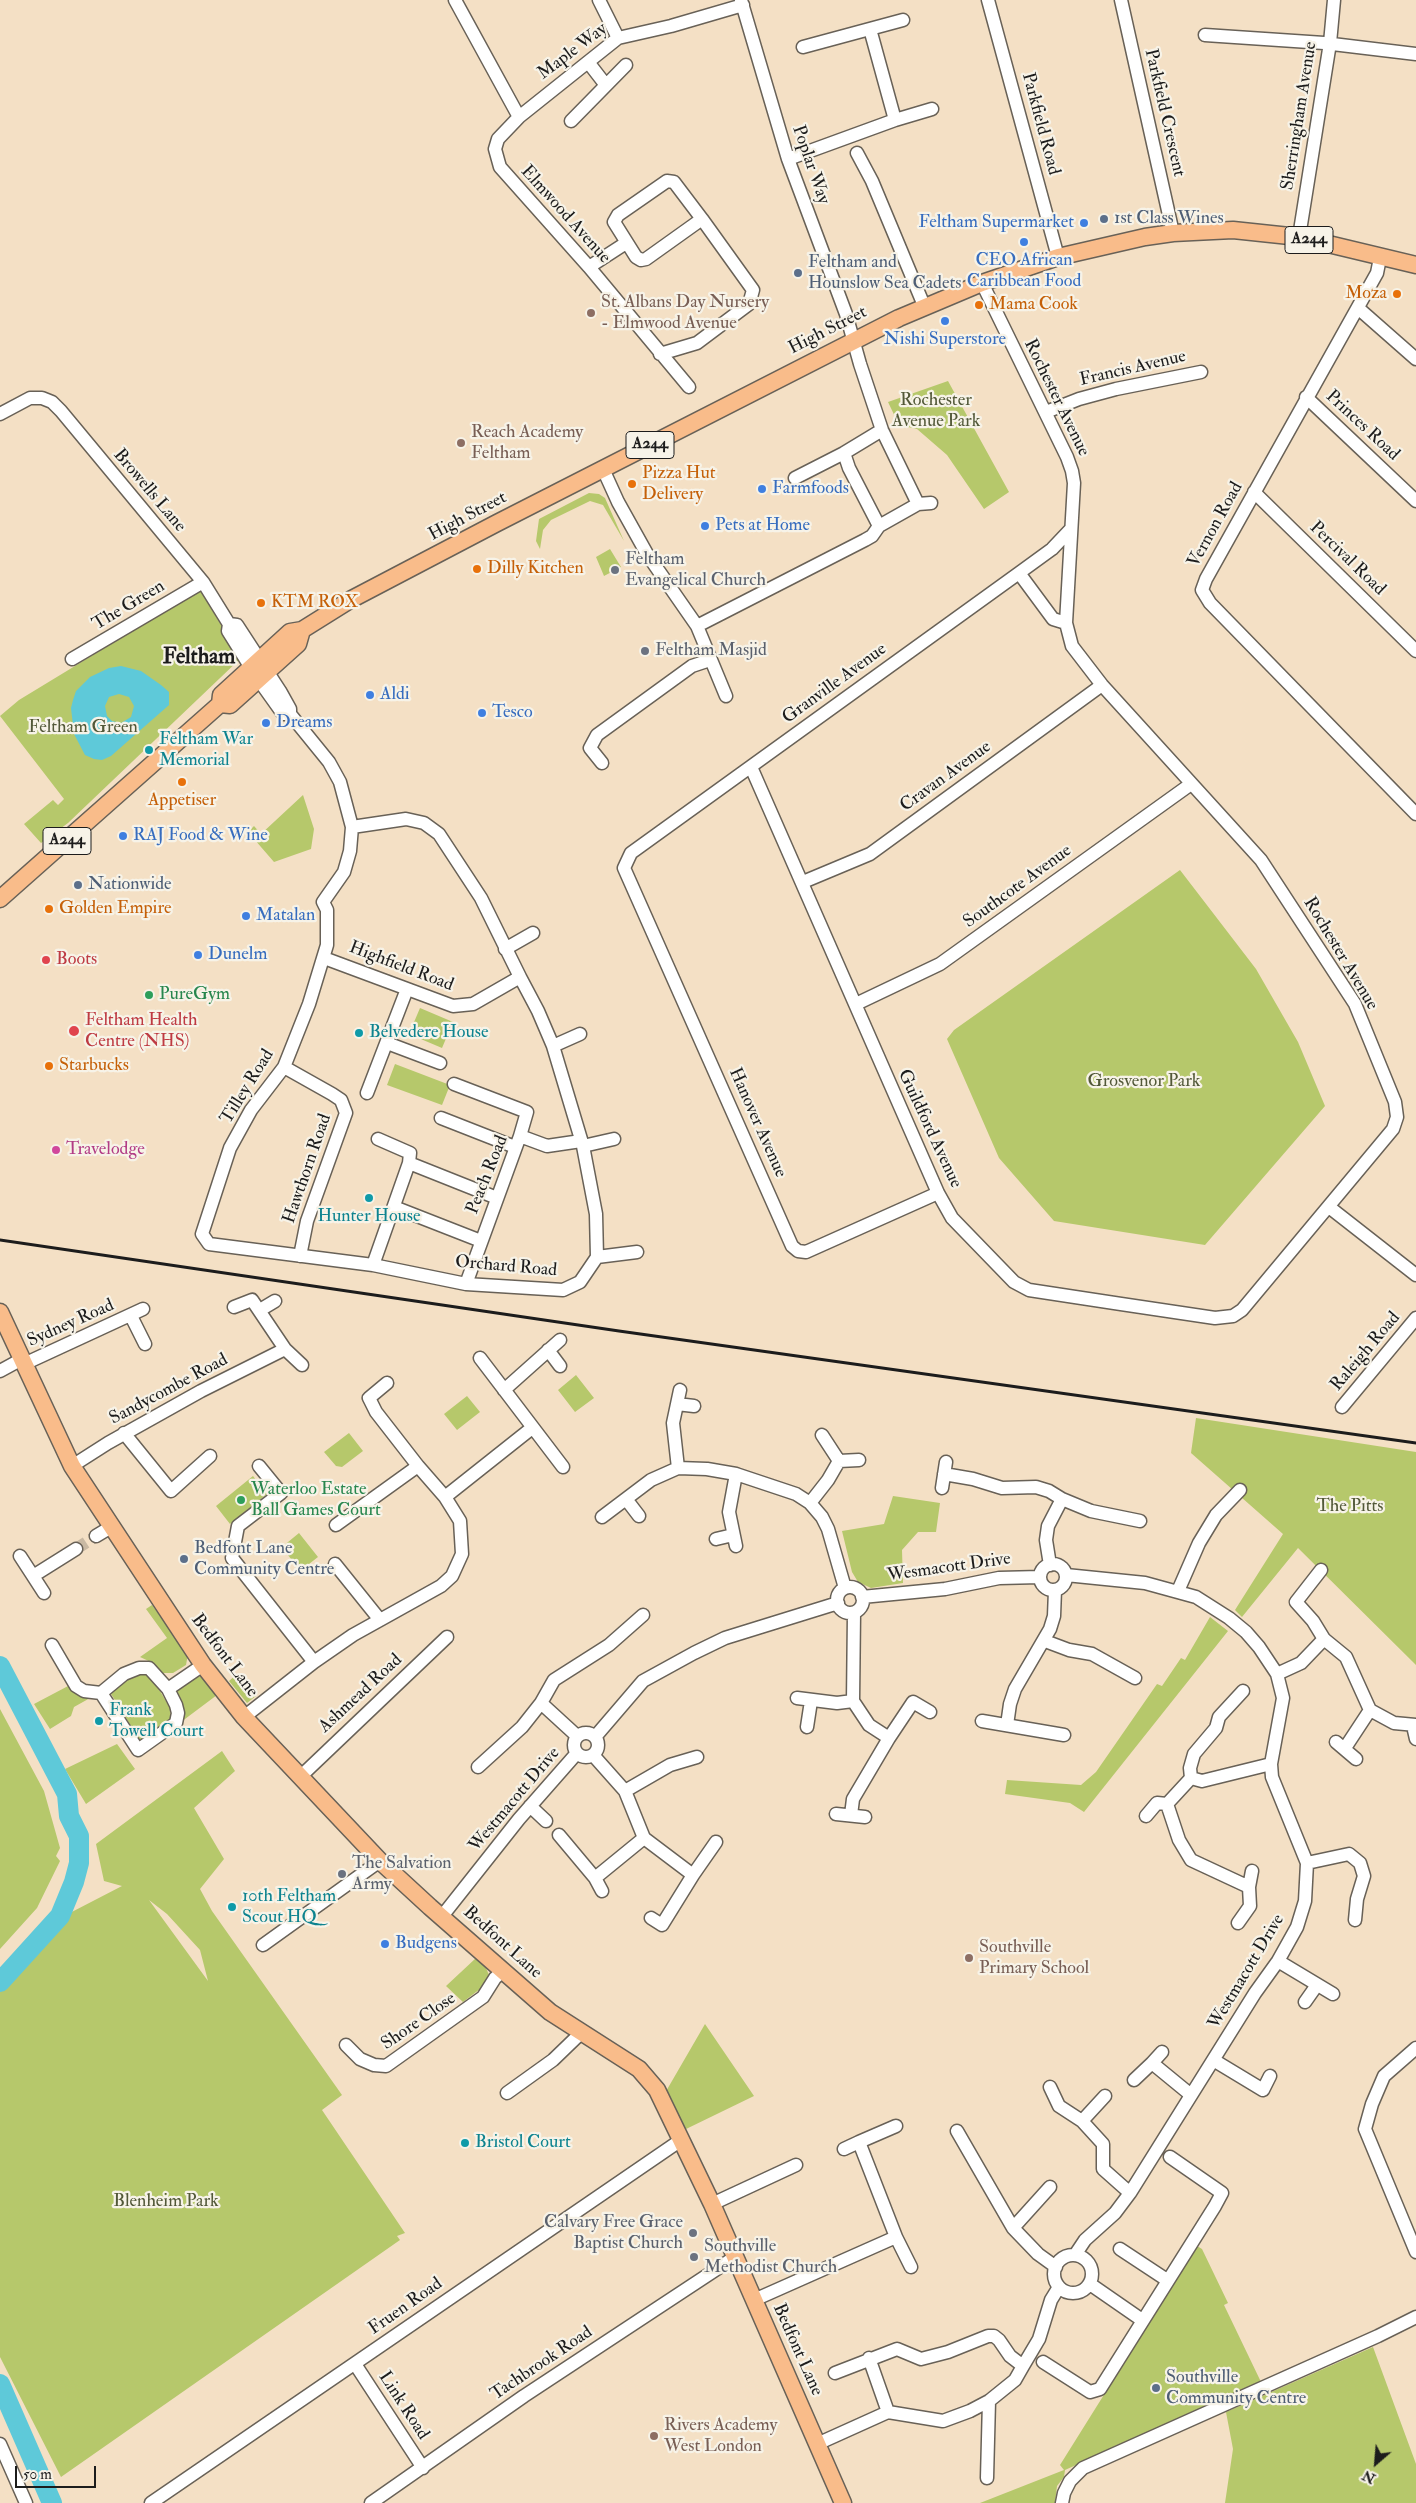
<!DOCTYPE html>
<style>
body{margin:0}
#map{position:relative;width:1416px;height:2503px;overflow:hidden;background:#f4e0c5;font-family:"IM FELL Double Pica",serif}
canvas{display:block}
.north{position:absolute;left:1351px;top:2438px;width:50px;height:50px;-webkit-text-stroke:4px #f7f3e8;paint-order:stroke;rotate:207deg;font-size:14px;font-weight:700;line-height:20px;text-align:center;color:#1c1c1c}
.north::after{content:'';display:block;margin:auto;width:18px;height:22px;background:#1c1c1c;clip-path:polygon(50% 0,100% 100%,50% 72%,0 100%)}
.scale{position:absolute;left:15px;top:2466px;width:81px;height:22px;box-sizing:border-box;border:2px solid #1c1c1c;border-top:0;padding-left:6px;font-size:15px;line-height:18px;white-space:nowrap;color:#1c1c1c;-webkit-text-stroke:4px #f7f3e8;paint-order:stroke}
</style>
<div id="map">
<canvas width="1416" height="2503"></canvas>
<div class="north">N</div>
<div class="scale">50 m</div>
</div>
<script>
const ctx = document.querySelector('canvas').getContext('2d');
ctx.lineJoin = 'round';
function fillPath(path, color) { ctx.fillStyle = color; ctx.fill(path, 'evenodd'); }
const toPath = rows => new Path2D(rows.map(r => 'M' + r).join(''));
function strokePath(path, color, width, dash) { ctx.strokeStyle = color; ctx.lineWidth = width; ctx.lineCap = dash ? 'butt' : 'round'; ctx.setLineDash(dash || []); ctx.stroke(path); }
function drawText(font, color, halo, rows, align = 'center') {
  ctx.font = font + ' "IM FELL Double Pica",serif'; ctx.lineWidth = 4.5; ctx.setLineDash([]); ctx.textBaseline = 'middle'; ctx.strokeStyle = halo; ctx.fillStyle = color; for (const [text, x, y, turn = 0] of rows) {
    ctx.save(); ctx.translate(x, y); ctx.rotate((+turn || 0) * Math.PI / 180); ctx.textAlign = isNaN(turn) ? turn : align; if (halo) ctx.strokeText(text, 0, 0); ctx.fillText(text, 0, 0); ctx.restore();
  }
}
const green = toPath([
 [948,381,1009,492,984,509,947,455,917,429,899,425,888,402],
 [589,493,599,494,605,498,624,541,603,505,590,501,551,520,543,530,540,549,536,541,539,519],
 [610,549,621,567,604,576,596,557],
 [200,590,241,658,68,823,41,843,24,824,53,800,58,805,64,799,0,716,19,700],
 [303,795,314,829,311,849,274,862,248,832,254,826,261,834],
 [1180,870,1256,969,1298,1042,1325,1106,1205,1245,1054,1221,999,1158,947,1039,954,1030],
 [420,1008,453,1022,442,1048,409,1034],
 [395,1064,450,1085,442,1105,387,1085],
 [576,1375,594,1398,575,1412,558,1390],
 [467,1396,480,1412,457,1430,444,1414],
 [1196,1418,1416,1452,1416,1665,1298,1548,1242,1617,1235,1610,1283,1534,1191,1453],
 [349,1433,363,1451,342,1467,336,1466,324,1452],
 [253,1476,267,1494,230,1524,216,1506],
 [893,1496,940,1503,936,1532,918,1532,902,1550,903,1583,871,1588,858,1582,852,1572,842,1531,884,1524],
 [299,1533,318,1557,300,1571,282,1547],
 [152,1605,188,1654,186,1665,173,1673,163,1673,153,1663,140,1657,167,1638,146,1609],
 [1210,1617,1228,1631,1084,1812,1070,1803,1005,1794,1007,1780,1081,1785,1096,1772,1157,1684,1162,1686,1181,1658,1185,1660],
 [142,1670,150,1674,170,1708,171,1719,142,1739,139,1739,108,1689],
 [237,1674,256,1696,247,1703,229,1681],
 [195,1675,204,1678,217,1695,181,1722,177,1690],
 [70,1685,99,1693,74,1707,71,1716,50,1729,34,1704],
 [0,1709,44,1791,60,1848,56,1856,60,1861,37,1908,0,1949],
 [117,1744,135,1769,86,1804,65,1769],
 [222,1751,235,1771,194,1808,224,1859,200,1889,212,1911,342,2095,322,2110,405,2233,397,2236,400,2240,61,2477,0,2357,0,1992,64,1916,122,1886,104,1881,96,1844],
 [149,1900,167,1914,200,1950,208,1981],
 [476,1958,486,1968,489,1975,480,1989,463,2002,446,1986],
 [705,2024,754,2096,684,2130,665,2093],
 [1197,2246,1202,2249,1228,2303,1224,2305,1261,2382,1065,2470,1064,2477,1057,2486,1055,2503,980,2503,1064,2470,1060,2465],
 [1373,2347,1416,2464,1416,2503,1225,2503,1233,2449,1226,2412]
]);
const water = toPath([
 [121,666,141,671,161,685,169,692,169,705,111,756,102,760,94,759,85,755,74,734,71,708,73,700,76,691,90,677,109,668],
 [119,694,129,697,134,706,131,717,121,723,112,721,107,716,105,706,109,697]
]);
const river = toPath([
 [0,1666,67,1794,69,1816,79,1836,79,1863,74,1882,60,1916,0,1982],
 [0,2384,52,2503]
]);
const minorTunnel = toPath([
 [76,1549,96,1536]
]);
const minor = toPath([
 [455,0,519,117,498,139,495,149,500,167,589,267,689,387],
 [599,0,618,38],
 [741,0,788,159,846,314,860,364,882,430,918,504,879,526,849,468,844,453,882,430],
 [988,0,1058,257],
 [1121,0,1173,233],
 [870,29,895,120],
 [1205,35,1324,43,1416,54],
 [803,47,903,20],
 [588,62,605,84],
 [519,117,618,38,671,26,743,5],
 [571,121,626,65],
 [857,153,872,181,925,308],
 [788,159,895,120,932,109],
 [667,181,674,182,702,219,646,259,641,260,636,257,614,222,618,215,667,181],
 [1299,237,1330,43,1334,0],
 [1380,258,1377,273,1206,579,1202,590,1210,603,1416,814],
 [589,267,626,243],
 [1358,308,1416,359],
 [660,354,697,343,749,304,753,290,702,219],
 [1306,397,1416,501],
 [1046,412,1079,399,1116,389,1201,372],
 [0,414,30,398,42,398,52,402,61,411,203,582,229,624,228,631,258,679,283,714,290,714],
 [603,469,618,502,647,554,697,626,726,696],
 [795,478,844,453],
 [1254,492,1416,651],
 [918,504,931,503],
 [1019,573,1053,619,1066,623],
 [229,624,237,625,280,691,290,709,290,714,329,762,340,782,352,827,350,851,344,872,323,902,327,910,327,945,309,1004,284,1067,251,1110,230,1148,202,1234,209,1244,373,1265,466,1284,563,1290,580,1282,597,1257,596,1214,583,1146,553,1046,538,1011,520,977],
 [697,626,865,540,872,536,879,526],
 [72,659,203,582],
 [602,763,590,748,597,735,692,666,710,660],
 [751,767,938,1193,952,1218,1014,1282,1029,1290,1121,1304,1215,1318,1233,1316,1242,1310,1393,1129,1397,1117,1395,1102,1355,1004,1261,860,1102,685,1072,646,1066,623,1074,483,1072,471,1067,457,982,283],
 [803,882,870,854,1102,685],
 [505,949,533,933],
 [324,958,453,1006,473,1004,520,977,481,898,439,834,424,823,406,819,352,827],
 [856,1004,940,964,1191,784],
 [387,1043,440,1063],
 [553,1046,580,1034],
 [284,1067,332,1094,341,1100,346,1113,307,1221,300,1256],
 [454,1084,527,1112,520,1136],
 [367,1093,407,989],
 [441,1118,515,1147],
 [583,1146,614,1139],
 [409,1163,497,1198],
 [938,1193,806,1252,798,1251,792,1246,624,868,631,853,1019,573,1052,549,1070,530],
 [394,1207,481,1241],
 [1329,1207,1416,1275],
 [597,1257,637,1252],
 [373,1265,409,1163,410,1153,378,1139],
 [466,1284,520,1136,547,1146,581,1141],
 [234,1307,252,1300,285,1349,302,1365],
 [260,1310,275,1301],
 [131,1316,145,1344],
 [548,1350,560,1366],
 [480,1358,563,1467],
 [24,1364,143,1309],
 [0,1371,22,1359],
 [387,1383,369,1398,376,1412,418,1466],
 [504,1390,560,1340],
 [677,1404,694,1406],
 [1342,1407,1416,1318],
 [124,1433,171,1491,210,1456],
 [822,1435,839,1461],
 [72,1466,108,1443,201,1391,285,1349],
 [259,1466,281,1493,238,1526,232,1558,314,1662],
 [678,1468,673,1423,680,1390],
 [736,1474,729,1512,736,1546],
 [944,1474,973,1479,1002,1488,1036,1487,1049,1491,1062,1499,1048,1526,1046,1540,1050,1565],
 [942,1488,946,1462],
 [445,1497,532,1428],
 [626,1499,639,1516],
 [1062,1499,1091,1511,1140,1521],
 [810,1503,828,1480,839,1461,859,1460],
 [602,1517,651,1480,678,1468,707,1469,736,1474,796,1494,810,1503,822,1517,828,1529,845,1588],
 [336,1525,418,1466,445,1497,460,1521,462,1554,452,1576,441,1586,380,1620],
 [96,1536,111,1527],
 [716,1539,733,1535],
 [20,1556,33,1576,76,1549],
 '1040 1577a13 13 0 1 1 26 0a13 13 0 1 1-26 0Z',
 [1321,1570,1296,1602,1313,1621,1324,1639],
 [1066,1575,1145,1583,1196,1597,1229,1618,1246,1632,1259,1647,1277,1674,1283,1698,1271,1764,1272,1777,1307,1863,1305,1901,1297,1927,1278,1961,1255,1993,1130,2193,1115,2213,1085,2240,1075,2255],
 [33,1576,44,1593],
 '837 1600a13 13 0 1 1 26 0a13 13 0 1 1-26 0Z',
 [1178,1591,1199,1543,1216,1515,1240,1490],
 [862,1597,945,1589,999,1578,1040,1577],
 [854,1613,853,1701,869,1725,889,1738,913,1702,930,1712],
 [1045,1641,1069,1650,1092,1654,1135,1678],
 [52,1645,76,1686,84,1691,101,1693,138,1750,176,1723,178,1713,176,1705,168,1689,149,1668,139,1668,124,1674,101,1693],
 [1277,1674,1301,1663,1324,1639,1346,1657,1370,1710,1394,1723,1416,1725],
 [168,1689,203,1665],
 [797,1698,837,1703,853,1701],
 [541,1703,577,1736],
 [244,1717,314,1662,353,1635,380,1620,335,1564],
 [982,1721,1064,1735],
 [1007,1725,1010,1704,1015,1689,1050,1629,1054,1616,1055,1590],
 [1413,1726,1416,1739],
 [807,1727,811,1701],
 '574 1745a12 12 0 1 1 24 0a12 12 0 1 1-24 0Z',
 [595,1737,643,1681,694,1653,725,1638,838,1603],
 [1336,1742,1356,1759],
 [1345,1748,1370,1710],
 [593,1755,625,1791,644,1838,693,1875,716,1842],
 [478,1767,522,1727,541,1703,554,1680,609,1645,643,1615],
 [300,1777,447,1637],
 [1191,1778,1190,1768,1194,1754,1216,1728,1219,1717,1243,1691],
 [625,1791,670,1765,697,1757],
 [530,1806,546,1821],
 [836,1814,865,1817],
 [851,1815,853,1799,889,1738],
 [1146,1816,1157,1803,1167,1804],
 [559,1835,595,1878,602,1891],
 [1307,1863,1349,1854,1360,1863,1364,1876,1357,1899,1355,1920],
 [1252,1871,1249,1887,1191,1860,1179,1840,1167,1804,1191,1778,1202,1781,1271,1764],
 [595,1878,644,1838],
 [443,1915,519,1819,577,1753],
 [651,1918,662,1925,693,1875],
 [1238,1923,1250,1906,1249,1887],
 [263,1945,380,1861],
 [1278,1961,1333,1994],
 [1305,2002,1317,1985],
 [346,2045,360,2059,374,2065,386,2066,483,1997,495,1978,503,1971],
 [1416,2048,1384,2076,1372,2104,1365,2129,1416,2252],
 [1162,2052,1152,2063,1191,2095],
 [1215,2061,1263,2090,1270,2076],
 [1134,2080,1152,2063],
 [1050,2087,1059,2106,1082,2121],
 [507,2093,553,2060,582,2032],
 [1105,2096,1082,2121,1103,2144,1103,2169,1130,2193],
 [957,2131,1013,2228,1038,2254,1056,2267],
 [844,2149,859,2142],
 [712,2204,796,2165],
 [1013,2228,1050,2187],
 [896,2237,859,2142,896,2126],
 [1120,2249,1167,2280],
 '1054 2274a19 19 0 1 1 38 0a19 19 0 1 1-38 0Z',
 [1090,2284,1142,2320],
 [754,2300,896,2237,911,2267],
 [869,2358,888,2412],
 [1043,2362,1090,2392,1100,2389,1215,2206,1222,2193,1170,2157],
 [355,2364,423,2468],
 [835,2373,897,2349,921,2359,948,2352,988,2336,994,2336,999,2340,1010,2356,1023,2366],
 [0,2444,26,2503],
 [817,2444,888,2412,943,2421,970,2411,989,2401,1015,2380,1023,2366,1039,2339,1051,2300,1059,2287],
 [987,2478,989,2401],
 [151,2503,681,2140],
 [371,2503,524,2396,735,2257],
 [1062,2503,1064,2493,1070,2481,1083,2468,1378,2336,1416,2317]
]);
const major = toPath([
 [220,704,230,705,298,644,302,630],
 [0,899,220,704,221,695,290,632,302,630,350,600,497,523,899,318,982,283,1058,257,1145,237,1173,233,1233,230,1299,237,1416,265],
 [0,1312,72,1466,203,1665,244,1717,380,1861,430,1907,550,2012,639,2069,657,2090,712,2204,843,2503]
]);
const rail = toPath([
 [0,1240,619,1331,1416,1443]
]);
const markers = [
 [1104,219,5,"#5c6f8a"],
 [1084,223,5,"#3f7fe0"],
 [1024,242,5,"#3f7fe0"],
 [798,273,5,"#5c6f8a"],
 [1397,294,5,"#e8710a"],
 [979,305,5,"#e8710a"],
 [591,313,5,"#8d6e63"],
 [945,321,5,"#3f7fe0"],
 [461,443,5,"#8d6e63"],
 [632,484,5,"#e8710a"],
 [762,489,5,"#3f7fe0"],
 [705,526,5,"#3f7fe0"],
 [477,569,5,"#e8710a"],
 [615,570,5,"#6b7280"],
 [261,603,5,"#e8710a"],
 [645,651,5,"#6b7280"],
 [370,695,5,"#3f7fe0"],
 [482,713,5,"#3f7fe0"],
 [266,723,5,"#3f7fe0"],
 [149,750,5,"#0f9aa8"],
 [182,782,5,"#e8710a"],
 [123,836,5,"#3f7fe0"],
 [78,885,5,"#5c6f8a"],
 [49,909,5,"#e8710a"],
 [246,916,5,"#3f7fe0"],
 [198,955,5,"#3f7fe0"],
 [46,960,5,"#e0444e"],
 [149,995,5,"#2e9e5b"],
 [74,1031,6,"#e0444e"],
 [359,1033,5,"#0f9aa8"],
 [49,1066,5,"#e8710a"],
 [56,1150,5,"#d1479c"],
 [369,1198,5,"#0f9aa8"],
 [241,1500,5,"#2e9e5b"],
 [184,1559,5,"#5c6f8a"],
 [99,1721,5,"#0f9aa8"],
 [342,1874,5,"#6b7280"],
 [232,1907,5,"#0f9aa8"],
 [385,1944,5,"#3f7fe0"],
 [969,1958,5,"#8d6e63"],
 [465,2143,5,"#0f9aa8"],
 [693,2233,5,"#6b7280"],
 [694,2257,5,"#6b7280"],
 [1156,2388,5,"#5c6f8a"],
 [654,2436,5,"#8d6e63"]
];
const shields = [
 [1309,240,48],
 [650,445,48],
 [67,841,48]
];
const shieldNames = [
 ["A244",1309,240],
 ["A244",650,445],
 ["A244",67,841]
];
const streetNames = [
 ["Maple Way",573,52,-37],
 ["Parkfield Crescent",1164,113,77],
 ["Sherringham Avenue",1300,116,-81],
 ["Parkfield Road",1040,124,75],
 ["Poplar Way",810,165,71],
 ["Elmwood Avenue",565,215,48],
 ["High Street",828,331,-27],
 ["Francis Avenue",1133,369,-13],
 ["Rochester Avenue",1056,398,64],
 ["Princes Road",1362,426,43],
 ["Browells Lane",149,491,50],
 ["High Street",468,517,-28],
 ["Vernon Road",1216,525,-61],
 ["Percival Road",1347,559,44],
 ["The Green",129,606,-31],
 ["Granville Avenue",835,684,-36],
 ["Cravan Avenue",946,777,-36],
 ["Southcote Avenue",1018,887,-36],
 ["Rochester Avenue",1340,954,59],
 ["Highfield Road",401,967,21],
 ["Tilley Road",248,1087,-58],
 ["Hanover Avenue",757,1123,66],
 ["Guildford Avenue",929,1129,65],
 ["Hawthorn Road",308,1169,-71],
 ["Peach Road",488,1175,-68],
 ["Orchard Road",506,1267,5],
 ["Sydney Road",71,1324,-24],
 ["Raleigh Road",1366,1352,-50],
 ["Sandycombe Road",169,1390,-28],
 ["Wesmacott Drive",949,1568,-8],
 ["Bedfont Lane",224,1656,53],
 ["Ashmead Road",361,1694,-43],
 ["Westmacott Drive",515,1800,-50],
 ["Bedfont Lane",502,1943,42],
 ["Westmacott Drive",1247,1972,-59],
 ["Shore Close",419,2022,-35],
 ["Fruen Road",406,2307,-35],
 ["Bedfont Lane",797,2350,66],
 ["Tachbrook Road",542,2364,-34],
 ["Link Road",403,2406,57]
];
const serviceNames = [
 ["1st Class Wines",1114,219],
 ["Feltham and",808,263],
 ["Hounslow Sea Cadets",808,284],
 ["Nationwide",88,885],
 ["Bedfont Lane",194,1549],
 ["Community Centre",194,1570],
 ["Southville",1166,2378],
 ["Community Centre",1166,2399]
];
const shopNames = [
 ["Feltham Supermarket",1074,223,"right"],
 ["CEO African",1024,261,"center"],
 ["Caribbean Food",1024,282,"center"],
 ["Nishi Superstore",945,340,"center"],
 ["Farmfoods",772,489],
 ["Pets at Home",715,526],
 ["Aldi",380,695],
 ["Tesco",492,713],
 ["Dreams",276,723],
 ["RAJ Food & Wine",133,836],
 ["Matalan",256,916],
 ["Dunelm",208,955],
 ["Budgens",395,1944]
];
const foodNames = [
 ["Moza",1387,294,"right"],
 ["Mama Cook",989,305],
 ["Pizza Hut",642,474],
 ["Delivery",642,495],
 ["Dilly Kitchen",487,569],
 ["KTM ROX",271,603],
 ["Appetiser",182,801,"center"],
 ["Golden Empire",59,909],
 ["Starbucks",59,1066]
];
const educationNames = [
 ["St. Albans Day Nursery",601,303],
 ["- Elmwood Avenue",601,324],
 ["Reach Academy",471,433],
 ["Feltham",471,454],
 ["Southville",979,1948],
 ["Primary School",979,1969],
 ["Rivers Academy",664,2426],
 ["West London",664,2447]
];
const parkNames = [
 ["Rochester",936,401],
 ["Avenue Park",936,422],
 ["Feltham Green",83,728],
 ["Grosvenor Park",1144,1082],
 ["The Pitts",1350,1507],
 ["Blenheim Park",166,2202]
];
const worshipNames = [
 ["Feltham",625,560],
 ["Evangelical Church",625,581],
 ["Feltham Masjid",655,651],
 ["The Salvation",352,1864],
 ["Army",352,1885],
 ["Calvary Free Grace",683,2223,"right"],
 ["Baptist Church",683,2244,"right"],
 ["Southville",704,2247],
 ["Methodist Church",704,2268]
];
const cultureNames = [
 ["Feltham War",159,740],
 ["Memorial",159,761],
 ["Belvedere House",369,1033],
 ["Hunter House",369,1217,"center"],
 ["Frank",109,1711],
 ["Towell Court",109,1732],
 ["10th Feltham",242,1897],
 ["Scout HQ",242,1918],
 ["Bristol Court",475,2143]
];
const healthNames = [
 ["Boots",56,960],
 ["Feltham Health",85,1021],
 ["Centre (NHS)",85,1042]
];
const leisureNames = [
 ["PureGym",159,995],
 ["Waterloo Estate",251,1490],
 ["Ball Games Court",251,1511]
];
const hotelNames = [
 ["Travelodge",66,1150]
];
const districtNames = [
 ["Feltham",199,658]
];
fillPath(green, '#b6c86b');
fillPath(water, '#5ec9d9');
strokePath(river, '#5ec9d9', 20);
strokePath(minorTunnel, '#c9b9a3', 12, [12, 6]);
strokePath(minor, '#686157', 15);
strokePath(major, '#686157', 19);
strokePath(minor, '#fff', 12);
strokePath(major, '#f9bc8a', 16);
strokePath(rail, '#1c1c1c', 3);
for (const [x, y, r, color] of markers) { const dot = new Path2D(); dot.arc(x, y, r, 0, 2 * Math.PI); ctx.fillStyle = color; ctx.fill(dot); strokePath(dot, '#f7f3e8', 2); }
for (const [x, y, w] of shields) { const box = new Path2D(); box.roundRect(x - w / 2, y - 13.5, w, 27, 4); ctx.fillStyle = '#f7f3e8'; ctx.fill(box); strokePath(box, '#1c1c1c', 1); }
drawText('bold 16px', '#1c1c1c', null, shieldNames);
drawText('18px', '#1c1c1c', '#f7f3e8', streetNames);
drawText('18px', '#4e5e75', '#f7f3e8', serviceNames, 'left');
drawText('18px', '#366cbe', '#f7f3e8', shopNames, 'left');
drawText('18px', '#c56008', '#f7f3e8', foodNames, 'left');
drawText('18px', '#785e54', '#f7f3e8', educationNames, 'left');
drawText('18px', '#525838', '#f7f3e8', parkNames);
drawText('18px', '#5b616d', '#f7f3e8', worshipNames, 'left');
drawText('18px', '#0d838f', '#f7f3e8', cultureNames, 'left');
drawText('18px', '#be3a42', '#f7f3e8', healthNames, 'left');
drawText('18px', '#27864d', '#f7f3e8', leisureNames, 'left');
drawText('18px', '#b23c85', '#f7f3e8', hotelNames, 'left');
drawText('bold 22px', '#1c1c1c', '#f7f3e8', districtNames);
</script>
